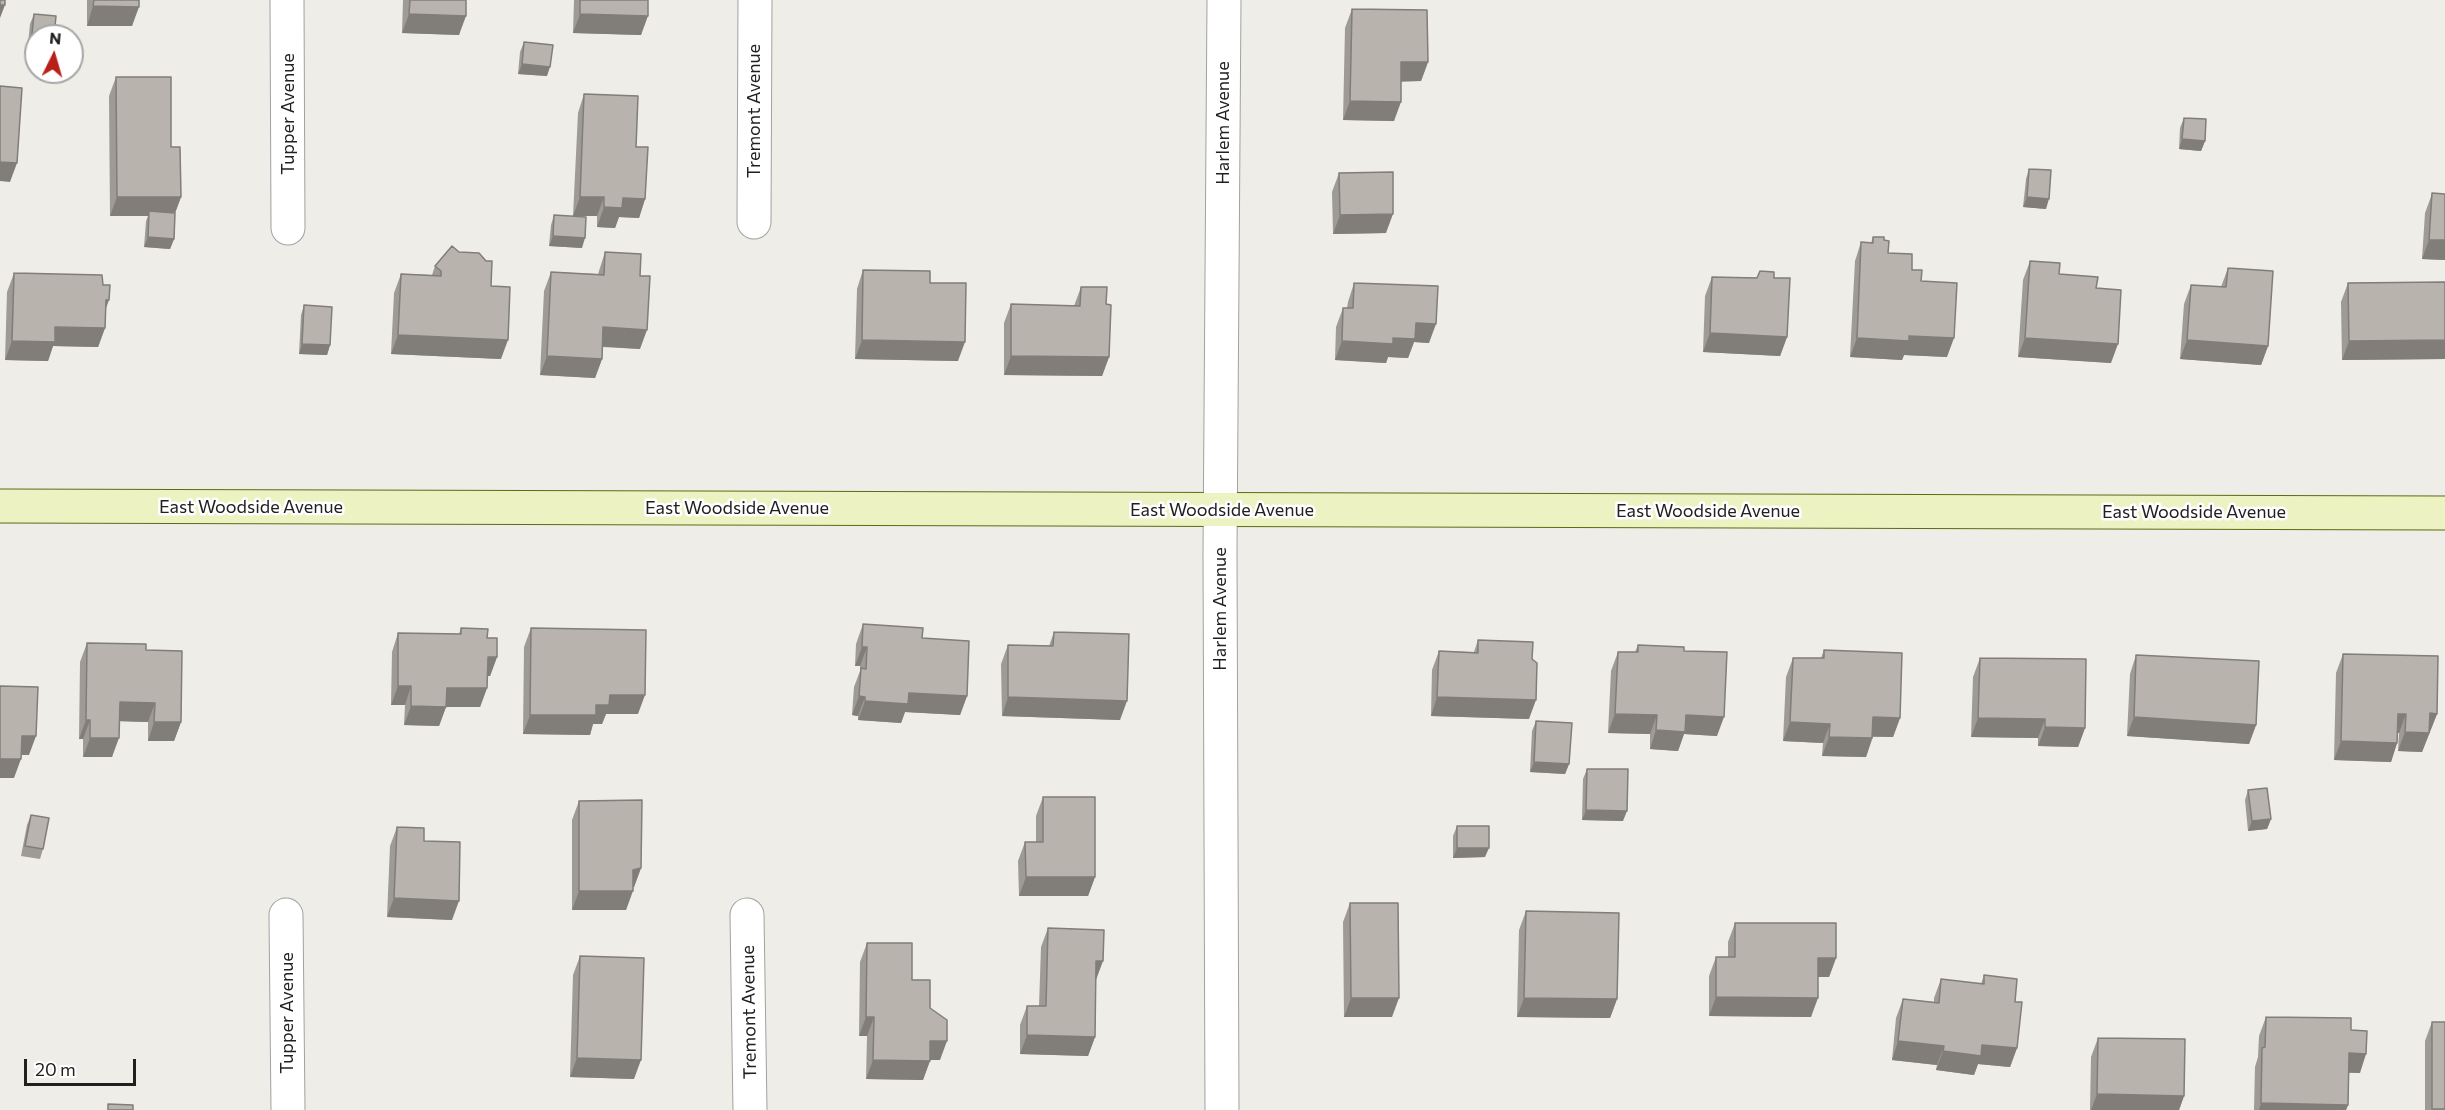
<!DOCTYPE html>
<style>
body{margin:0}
#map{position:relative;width:2445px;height:1110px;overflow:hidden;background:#efede7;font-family:Commissioner,sans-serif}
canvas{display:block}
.north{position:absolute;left:24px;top:24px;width:60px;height:60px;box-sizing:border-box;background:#fff;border:2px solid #a6a6a6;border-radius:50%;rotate:5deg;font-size:16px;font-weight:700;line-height:24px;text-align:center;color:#202020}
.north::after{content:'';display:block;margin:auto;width:21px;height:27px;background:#b82018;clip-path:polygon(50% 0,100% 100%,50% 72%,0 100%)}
.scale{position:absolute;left:24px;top:1059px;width:112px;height:27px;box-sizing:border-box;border:3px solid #202020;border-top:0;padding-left:8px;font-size:18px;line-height:21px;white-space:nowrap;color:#202020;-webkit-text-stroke:4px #fff;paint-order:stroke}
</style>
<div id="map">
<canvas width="2445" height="1110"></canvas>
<div class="north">N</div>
<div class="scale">20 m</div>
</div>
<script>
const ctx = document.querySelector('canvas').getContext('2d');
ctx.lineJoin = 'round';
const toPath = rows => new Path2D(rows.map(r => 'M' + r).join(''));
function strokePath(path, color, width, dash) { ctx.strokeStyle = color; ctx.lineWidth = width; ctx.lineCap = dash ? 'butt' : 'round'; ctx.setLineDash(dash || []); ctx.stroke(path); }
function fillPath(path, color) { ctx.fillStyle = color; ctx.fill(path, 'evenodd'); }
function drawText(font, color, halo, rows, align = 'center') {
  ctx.font = font + ' Commissioner,sans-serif'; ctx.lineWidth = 5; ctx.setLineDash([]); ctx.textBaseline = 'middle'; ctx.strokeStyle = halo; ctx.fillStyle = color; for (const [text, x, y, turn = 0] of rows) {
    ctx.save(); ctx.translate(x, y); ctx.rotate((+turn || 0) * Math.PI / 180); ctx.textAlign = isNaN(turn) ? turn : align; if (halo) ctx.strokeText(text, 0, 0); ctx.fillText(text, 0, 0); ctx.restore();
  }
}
const minor = toPath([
 [287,0,288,228],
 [754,222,755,0],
 [286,915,288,1110],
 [747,915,750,1110],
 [1222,1110,1220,552,1224,0]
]);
const secondary = toPath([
 [0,506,2445,513]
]);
const wall = toPath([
 [87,0,139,0,132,26,87,26],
 [403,0,466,0,459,35,402,33],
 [574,0,648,0,641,35,573,33],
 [1352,9,1428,62,1421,81,1401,81,1394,121,1343,120,1345,28],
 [34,14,56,16,27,54,30,24],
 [524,42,547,76,518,74,520,52],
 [116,77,171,147,181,197,175,213,174,239,170,249,144,247,146,221,148,216,110,216,109,96],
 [584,94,636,147,645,199,639,218,619,217,615,228,597,227,597,216,573,216,578,113],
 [2184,118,2205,141,2201,151,2179,149,2180,128],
 [2029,169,2046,209,2023,207,2026,179],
 [1339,173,1386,233,1333,234,1332,192],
 [2432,194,2445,194,2445,260,2422,259,2425,213],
 [554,215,582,248,549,246,551,225],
 [1873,237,1884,240,1888,253,1912,270,1921,281,1947,357,1904,355,1902,360,1850,357,1855,261,1861,242,1871,243],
 [605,252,640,276,640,349,602,347,602,359,595,378,540,375,544,291,551,272,598,274,599,271],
 [2030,261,2059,274,2096,288,2111,363,2018,357,2023,280],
 [435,266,491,286,501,359,391,354,394,293,401,274,432,275],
 [2228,268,2268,346,2261,365,2180,359,2184,304,2191,285,2221,287],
 [863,270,930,283,958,361,855,359,857,289],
 [14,273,103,285,105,311,105,328,98,347,53,346,48,361,5,360,7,292],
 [1712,277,1774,278,1787,337,1780,356,1703,352,1705,296],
 [2445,282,2445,359,2342,360,2341,302,2348,283],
 [1354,283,1429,343,1414,342,1408,358,1388,357,1386,363,1335,360,1336,327,1343,308,1347,308,1348,302],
 [1081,287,1106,304,1109,357,1102,376,1004,375,1004,323,1011,304,1074,306],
 [304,305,330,345,327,355,299,354,301,315],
 [863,624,922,638,967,696,960,715,905,712,901,723,858,720,858,716,852,715,854,687,860,671,860,666,855,666,856,644],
 [461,628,487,638,497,657,490,676,487,676,487,688,480,707,446,707,439,726,404,725,405,705,391,705,392,652,398,633,459,634],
 [531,628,638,714,606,714,602,724,593,724,590,735,523,734,524,647],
 [1054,632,1120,720,1002,716,1001,664,1008,645,1049,646],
 [1478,640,1532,659,1529,719,1431,716,1432,670,1439,651,1474,652],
 [87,643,146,650,181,722,174,741,148,741,148,722,120,721,112,757,83,757,83,739,79,739,80,662],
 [1638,645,1684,651,1717,736,1684,734,1678,751,1650,749,1650,734,1608,733,1611,671,1618,652,1635,652],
 [1824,650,1900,718,1893,737,1873,737,1866,757,1822,756,1823,743,1783,741,1786,677,1793,658,1821,658],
 [2343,654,2437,714,2422,752,2398,751,2399,733,2398,733,2397,743,2391,762,2334,760,2336,673],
 [2136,655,2256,725,2249,744,2127,736,2130,674],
 [1980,658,2085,728,2078,747,2038,746,2038,738,1971,737,1973,677],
 [1536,721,1569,764,1565,774,1530,772,1532,731],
 [1587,769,1623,821,1582,820,1583,779],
 [2248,790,2271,819,2267,829,2248,831,2245,800],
 [1043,797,1095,877,1088,896,1019,896,1018,861,1025,842,1036,842,1036,816],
 [579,801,641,868,634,887,633,887,626,910,572,910,572,820],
 [31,815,43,849,40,859,21,856,27,825],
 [1457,826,1485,857,1453,858,1453,836],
 [397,827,452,920,387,917,390,846],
 [1350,903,1392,1017,1344,1017,1343,922],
 [1526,911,1617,999,1610,1018,1517,1017,1519,930],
 [1735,923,1836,958,1829,977,1818,977,1811,1017,1709,1016,1709,976,1716,957,1728,957,1728,942],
 [1048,928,1096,980,1095,1037,1088,1056,1020,1054,1020,1025,1027,1006,1039,1006,1041,947],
 [867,943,912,980,930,1008,940,1060,930,1060,923,1080,866,1079,867,1036,859,1036,860,962],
 [580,956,634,1079,570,1077,573,975],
 [1984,975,2015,1002,2017,1048,2010,1067,1978,1064,1974,1075,1936,1070,1937,1065,1892,1060,1896,1018,1903,999,1934,1002,1934,998,1941,979,1981,984],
 [2266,1017,2351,1030,2360,1073,2349,1073,2348,1105,2346,1110,2254,1110,2255,1067,2258,1057,2259,1036],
 [2432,1022,2445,1110,2425,1110,2425,1041],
 [2098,1038,2184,1096,2179,1110,2090,1110,2091,1057]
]);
const shadedWall = toPath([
 [0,5,5,5,0,18],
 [93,6,139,7,132,26,87,26],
 [409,14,466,16,459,35,402,33],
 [580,14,648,16,641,35,573,33],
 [31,44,36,45,36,55,27,54],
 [1401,62,1428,62,1421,81,1394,82],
 [522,64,550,67,547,76,518,74],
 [1350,101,1401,102,1394,121,1343,120],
 [2182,139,2205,141,2201,151,2179,149],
 [0,162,17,163,10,182,0,181],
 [117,197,181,197,174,216,149,211,148,216,110,216],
 [580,197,604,197,597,216,573,216],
 [2027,197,2049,199,2046,209,2023,207],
 [623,198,645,199,639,218,619,217,615,228,597,227,604,207],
 [1393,214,1386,233,1333,234,1340,215],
 [553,236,585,238,582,248,549,246],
 [148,237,174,239,170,249,144,247],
 [2429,240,2445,240,2445,260,2422,259],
 [106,300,109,300,102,319],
 [1416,323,1436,324,1429,343,1414,342,1408,358,1388,357,1386,363,1335,360,1342,341,1393,338],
 [55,327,105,328,98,347,53,346,48,361,5,360,12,341],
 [603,327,647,330,640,349,596,346],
 [1710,333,1787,337,1780,356,1703,352],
 [398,335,508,340,501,359,391,354],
 [1909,336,1954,338,1947,357,1904,355,1902,360,1850,357,1857,338],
 [2025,338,2118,344,2111,363,2018,357],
 [862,340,965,342,958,361,855,359],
 [2187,340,2268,346,2261,365,2180,359],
 [2445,340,2445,359,2342,360,2349,341],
 [302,344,330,345,327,355,299,354],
 [547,356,602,359,595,378,540,375],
 [1011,356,1109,357,1102,376,1004,375],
 [862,647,867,647,860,666,855,666],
 [488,657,497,657,490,676,481,676],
 [398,686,411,686,405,705,391,705],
 [447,688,487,688,480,707,446,707,439,726,404,725,411,706],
 [909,693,967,696,960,715,905,712,901,723,858,720,865,701],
 [610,695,645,695,638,714,606,714,602,724,593,724,590,735,523,734,530,715],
 [859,696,865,697,858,716,852,715],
 [1008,697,1127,701,1120,720,1002,716],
 [1437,697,1536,700,1529,719,1431,716],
 [120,702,155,703,148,722,113,721],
 [2430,713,2437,714,2422,752,2398,751,2405,732],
 [1615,714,1657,715,1650,734,1608,733],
 [2398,714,2406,714,2399,733,2391,733],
 [1686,715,1724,717,1717,736,1684,734,1678,751,1650,749,1656,730],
 [1873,717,1900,718,1893,737,1866,736],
 [2134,717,2256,725,2249,744,2127,736],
 [1978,718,2045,719,2038,738,1971,737],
 [86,720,90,720,83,739,79,739],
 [154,722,181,722,174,741,148,741],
 [1790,722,1830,724,1823,743,1783,741],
 [2045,727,2085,728,2078,747,2038,746],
 [22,736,36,736,29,755,15,755],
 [1829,737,1872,738,1866,757,1822,756],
 [90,738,119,738,112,757,83,757],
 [2341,741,2397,743,2391,762,2334,760],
 [0,759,21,759,14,778,0,778],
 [1534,762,1569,764,1565,774,1530,772],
 [1586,810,1627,811,1623,821,1582,820],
 [2271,819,2267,829,2248,831,2252,821],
 [1457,848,1489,848,1485,857,1453,858],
 [641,868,634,887,626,889,633,870],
 [1026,877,1095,877,1088,896,1019,896],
 [579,891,633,891,626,910,572,910],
 [394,898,459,901,452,920,387,917],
 [1818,958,1836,958,1829,977,1811,977],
 [1096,961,1103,961,1096,980],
 [1716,997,1818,998,1811,1017,1709,1016],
 [1351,998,1399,998,1392,1017,1344,1017],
 [1524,998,1617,999,1610,1018,1517,1017],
 [866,1017,874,1017,867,1036,859,1036],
 [1027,1035,1095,1037,1088,1056,1020,1054],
 [930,1041,947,1041,940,1060,923,1060],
 [1898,1041,1944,1046,1937,1065,1892,1060],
 [1982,1045,2017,1048,2010,1067,1978,1064,1974,1075,1936,1070,1943,1051],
 [2349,1053,2366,1054,2360,1073,2342,1072],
 [577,1058,641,1060,634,1079,570,1077],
 [873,1060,930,1061,923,1080,866,1079],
 [2097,1094,2184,1096,2179,1110,2091,1110],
 [2261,1103,2348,1105,2346,1110,2259,1110]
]);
const building = toPath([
 [0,0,5,0,5,5,0,5,0,0],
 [94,0,139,0,139,7,93,6,94,0],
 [410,0,466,0,466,16,409,14,410,0],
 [580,0,648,0,648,16,580,14,580,0],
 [1352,9,1427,10,1428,62,1401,62,1401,102,1350,101,1352,9],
 [34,14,56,16,54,36,36,36,36,45,31,44,34,14],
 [524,42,553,45,550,67,522,64,524,42],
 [116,77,171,77,171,147,180,147,181,197,117,197,116,77],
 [0,86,22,88,17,163,0,162,0,86],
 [584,94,638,96,636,147,648,147,645,199,623,198,622,208,604,207,604,197,580,197,584,94],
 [2184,118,2206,119,2205,141,2182,139,2184,118],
 [2029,169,2051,170,2049,199,2027,197,2029,169],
 [1393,172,1393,214,1340,215,1339,173,1393,172],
 [2432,193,2445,194,2445,240,2429,240,2432,193],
 [149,211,175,213,174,239,148,237,149,211],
 [554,215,586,217,585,238,553,236,554,215],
 [1873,237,1884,237,1884,240,1889,241,1888,253,1912,254,1912,270,1922,270,1921,281,1957,283,1954,338,1909,336,1909,341,1857,338,1861,242,1873,243,1873,237],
 [452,246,459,252,479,253,486,261,492,261,491,286,510,287,508,340,398,335,401,274,441,276,441,271,435,266,452,246],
 [605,252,641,254,640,276,650,276,647,330,603,327,602,359,547,356,551,272,604,275,605,252],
 [2030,261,2060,263,2059,274,2098,277,2096,288,2121,290,2118,344,2025,338,2030,261],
 [2228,268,2273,271,2268,346,2187,340,2191,285,2226,287,2228,268],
 [863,270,930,271,930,283,966,283,965,342,862,340,863,270],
 [1760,271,1774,272,1774,278,1790,278,1787,337,1710,333,1712,277,1757,278,1760,271],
 [14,273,102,275,103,285,110,285,109,300,106,300,105,328,55,327,55,342,12,341,14,273],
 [2445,282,2445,340,2349,341,2348,283,2445,282],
 [1354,283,1438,286,1436,324,1416,323,1415,339,1393,338,1393,344,1342,341,1343,308,1353,308,1354,283],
 [1081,287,1107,287,1106,304,1111,305,1109,357,1011,356,1011,304,1080,306,1081,287],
 [304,305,332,307,330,345,302,344,304,305],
 [863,624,923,628,922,638,969,641,967,696,909,693,908,704,865,701,865,697,859,696,861,668,866,669,867,647,862,647,863,624],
 [461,628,488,629,487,638,497,638,497,657,488,657,487,688,447,688,446,707,411,706,411,686,398,686,398,633,461,634,461,628],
 [531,628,646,630,645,695,610,695,609,705,596,705,596,715,530,715,531,628],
 [1054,632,1129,634,1127,701,1008,697,1008,645,1053,646,1054,632],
 [1478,640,1533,642,1532,659,1537,663,1536,700,1437,697,1439,651,1478,653,1478,640],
 [87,643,146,644,146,650,182,651,181,722,154,722,155,703,120,702,119,738,90,738,90,720,86,720,87,643],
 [1638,645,1684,647,1684,651,1727,652,1724,717,1686,715,1685,732,1656,730,1657,715,1615,714,1618,652,1638,652,1638,645],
 [1824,650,1902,653,1900,718,1873,717,1872,738,1829,737,1830,724,1790,722,1793,658,1824,658,1824,650],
 [2343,654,2438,656,2437,714,2430,713,2429,733,2405,732,2406,714,2398,714,2397,743,2341,741,2343,654],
 [2136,655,2259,661,2256,725,2134,717,2136,655],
 [1980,658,2086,659,2085,728,2045,727,2045,719,1978,718,1980,658],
 [0,686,38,687,36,736,22,736,21,759,0,759,0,686],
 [1536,721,1572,723,1569,764,1534,762,1536,721],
 [1587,769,1628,769,1627,811,1586,810,1587,769],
 [2267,788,2271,819,2252,821,2248,790,2267,788],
 [1043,797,1095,797,1095,877,1026,877,1025,842,1043,842,1043,797],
 [642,800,641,868,633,870,633,891,579,891,579,801,642,800],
 [31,815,49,818,43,849,25,846,31,815],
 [1457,826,1489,826,1489,848,1457,848,1457,826],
 [397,827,424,828,424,841,460,842,459,901,394,898,397,827],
 [1350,903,1398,903,1399,998,1351,998,1350,903],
 [1526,911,1619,913,1617,999,1524,998,1526,911],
 [1735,923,1836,923,1836,958,1818,958,1818,998,1716,997,1716,957,1735,957,1735,923],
 [1048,928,1104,930,1103,961,1096,961,1095,1037,1027,1035,1027,1006,1046,1006,1048,928],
 [867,943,912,943,912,980,930,980,930,1008,947,1020,947,1041,930,1041,930,1061,873,1060,874,1017,866,1017,867,943],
 [580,956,644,958,641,1060,577,1058,580,956],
 [1984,975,2017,979,2015,1002,2022,1002,2017,1048,1982,1045,1981,1056,1943,1051,1944,1046,1898,1041,1903,999,1939,1003,1941,979,1984,984,1984,975],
 [2266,1017,2351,1018,2351,1030,2367,1031,2366,1054,2349,1053,2348,1105,2261,1103,2262,1048,2265,1047,2266,1017],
 [2432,1022,2445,1022,2445,1109,2432,1109,2432,1022],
 [2098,1038,2185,1039,2184,1096,2097,1094,2098,1038],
 [108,1104,133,1105,133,1110,108,1110,108,1104]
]);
const streetNames = [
 ["Tremont Avenue",754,111,-90],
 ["Tupper Avenue",288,114,-90],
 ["Harlem Avenue",1223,123,-90],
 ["East Woodside Avenue",251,507],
 ["East Woodside Avenue",737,508],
 ["East Woodside Avenue",1222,510],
 ["East Woodside Avenue",1708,511],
 ["East Woodside Avenue",2194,512],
 ["Harlem Avenue",1220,609,-90],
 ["Tremont Avenue",749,1012,-91],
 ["Tupper Avenue",287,1013,-90]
];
strokePath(minor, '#a1a1a1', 35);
strokePath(secondary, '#5d6b12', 35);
strokePath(minor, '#fff', 33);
strokePath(secondary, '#edf2c2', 33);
fillPath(wall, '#9e9a95');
fillPath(shadedWall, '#817d79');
fillPath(building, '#b8b3ad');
strokePath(building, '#817d79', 1.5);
drawText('18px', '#202020', '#fff', streetNames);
</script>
